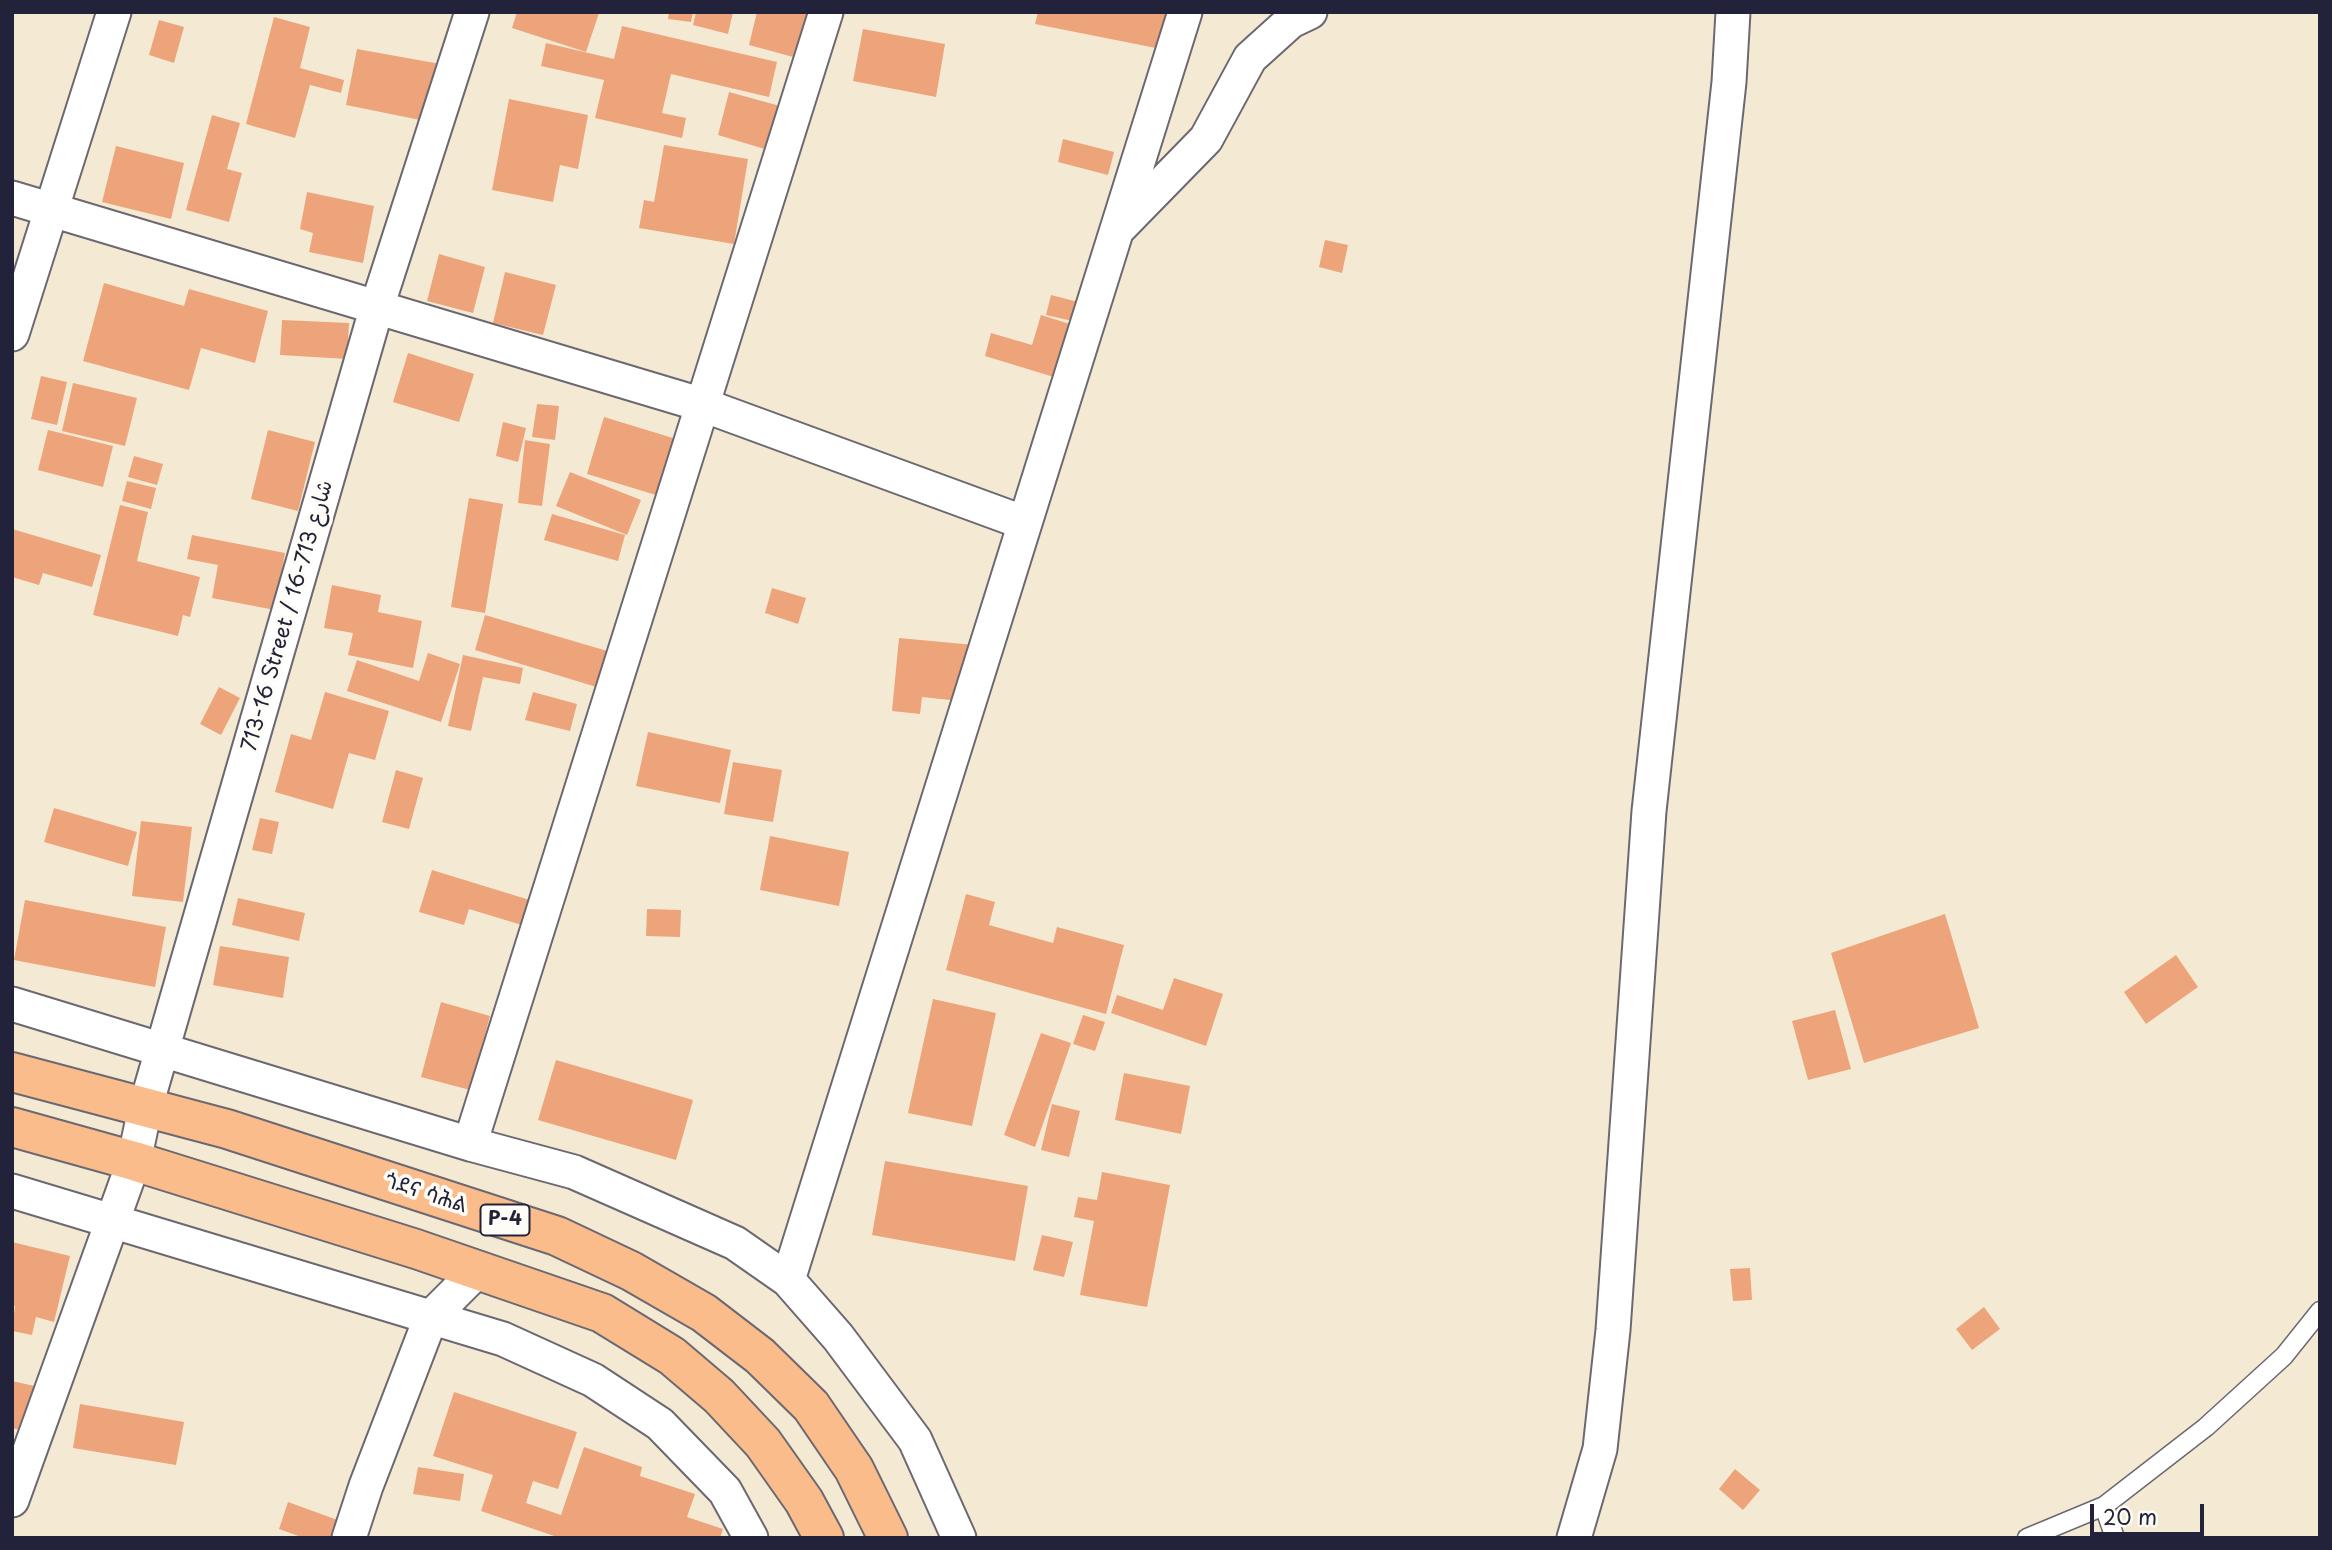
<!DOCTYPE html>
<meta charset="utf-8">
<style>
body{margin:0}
#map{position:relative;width:2332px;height:1550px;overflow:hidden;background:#f4ead4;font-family:"Playpen Sans",sans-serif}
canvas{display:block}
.frame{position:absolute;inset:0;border:14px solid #22223b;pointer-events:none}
.scale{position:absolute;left:2090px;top:1504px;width:114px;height:32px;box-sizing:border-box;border:4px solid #22223b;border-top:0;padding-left:9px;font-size:21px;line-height:24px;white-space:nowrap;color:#22223b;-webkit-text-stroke:5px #fdfcf7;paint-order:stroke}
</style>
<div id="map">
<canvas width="2332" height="1550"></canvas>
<div class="frame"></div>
<div class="scale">20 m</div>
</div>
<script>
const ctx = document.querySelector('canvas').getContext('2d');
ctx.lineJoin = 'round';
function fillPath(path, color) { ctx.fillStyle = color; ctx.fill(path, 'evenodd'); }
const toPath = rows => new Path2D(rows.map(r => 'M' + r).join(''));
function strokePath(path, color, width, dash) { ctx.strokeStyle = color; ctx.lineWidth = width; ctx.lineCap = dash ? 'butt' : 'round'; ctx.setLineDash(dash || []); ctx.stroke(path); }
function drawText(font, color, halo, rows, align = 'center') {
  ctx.font = font + ' "Playpen Sans","Playpen Sans Arabic","Noto Sans Ethiopic",sans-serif'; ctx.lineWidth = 7; ctx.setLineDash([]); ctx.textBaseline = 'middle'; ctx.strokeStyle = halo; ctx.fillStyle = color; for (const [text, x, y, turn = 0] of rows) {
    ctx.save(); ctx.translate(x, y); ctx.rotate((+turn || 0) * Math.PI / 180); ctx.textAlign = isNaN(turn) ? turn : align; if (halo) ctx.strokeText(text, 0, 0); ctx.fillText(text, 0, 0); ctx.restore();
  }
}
const building = toPath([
 [517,12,596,12,599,13,586,52,512,28],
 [669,12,693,12,691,22,668,19],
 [696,12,733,12,728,34,693,25],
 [757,12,820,12,808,61,749,45],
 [1038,12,1179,12,1171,51,1035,24],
 [274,17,310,27,300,68,344,80,341,93,310,85,295,138,246,124],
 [159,20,184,27,174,63,149,55],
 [622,26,777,62,769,97,671,74,662,113,686,118,682,138,595,118,604,80,541,66,546,43,614,59],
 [863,29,945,44,936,97,853,81],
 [357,49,446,65,435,123,346,105],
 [729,92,780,106,768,150,718,135],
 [509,99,588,115,578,169,560,165,553,202,492,190],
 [212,115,240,123,227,169,242,173,229,222,186,210],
 [1063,139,1114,152,1108,175,1058,162],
 [664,145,748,159,734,244,639,228,644,200,654,202],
 [116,146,184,163,171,219,102,202],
 [307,192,374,206,363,263,309,252,313,233,300,229],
 [1325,240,1348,245,1342,273,1319,267],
 [439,254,485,267,473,313,427,301],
 [505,272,556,285,543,335,493,323],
 [104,283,184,306,189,289,268,311,255,363,201,348,189,390,83,361],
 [1051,295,1082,303,1077,322,1046,315],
 [1041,315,1073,325,1057,378,985,356,991,333,1032,345],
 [282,320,349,323,347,359,280,355],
 [408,353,474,374,459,422,393,402],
 [41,376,67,382,57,425,31,419],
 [73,383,137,398,125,446,62,431],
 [537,404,559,406,555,440,532,437],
 [604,417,686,442,669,499,587,474],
 [503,422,526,428,518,462,496,456],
 [48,430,113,446,103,487,38,470],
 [268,430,315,442,298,511,251,499],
 [525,440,550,444,542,506,518,503],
 [134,456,163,464,157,485,128,477],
 [570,472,641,500,627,535,556,506],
 [127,481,156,488,151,509,122,501],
 [469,498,503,504,485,613,451,607],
 [120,505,148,512,137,561,200,577,190,617,183,615,178,636,93,615],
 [552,514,625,535,618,561,544,540],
 [12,529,101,555,92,587,43,573,39,585,12,577],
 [192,535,285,553,275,610,212,598,218,565,187,559],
 [332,585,381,595,378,612,422,621,413,668,348,655,353,633,324,628],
 [772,588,806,598,798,624,765,613],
 [485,615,614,653,603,689,475,650],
 [899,638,974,645,969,702,922,697,920,714,892,711],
 [428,653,460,664,441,722,347,691,357,660,419,681],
 [463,655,523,668,520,684,483,677,471,731,448,726],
 [219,687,240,698,221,735,200,724],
 [325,692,389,711,375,760,349,753,333,809,275,792,291,734,311,740],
 [533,692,577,704,570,731,525,720],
 [648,732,731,750,720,803,636,786],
 [733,762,782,770,773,822,724,814],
 [396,770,423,778,409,829,382,822],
 [54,808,137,832,128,866,44,842],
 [260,818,279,822,272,854,252,850],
 [141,821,192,827,183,902,132,896],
 [770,836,849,852,839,906,760,890],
 [432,870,533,901,525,926,469,909,464,925,419,912],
 [966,894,995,902,989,925,1053,943,1057,927,1124,945,1106,1014,946,970],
 [238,898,305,913,299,941,232,925],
 [25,900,166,927,155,987,14,960],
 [647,909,681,910,680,937,646,936],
 [1945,914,1979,1028,1864,1063,1831,953],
 [220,946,289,957,283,998,213,985],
 [2176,955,2198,987,2146,1024,2124,992],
 [1174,978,1223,994,1206,1046,1111,1013,1117,995,1163,1010],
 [933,999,996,1013,972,1126,908,1113],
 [441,1002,490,1016,470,1090,421,1077],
 [1835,1010,1851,1069,1808,1080,1792,1021],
 [1083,1015,1105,1022,1095,1051,1073,1044],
 [1041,1033,1071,1043,1035,1147,1004,1135],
 [556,1060,693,1100,676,1160,538,1120],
 [1124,1073,1190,1086,1181,1134,1115,1120],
 [1052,1104,1080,1111,1069,1157,1041,1150],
 [885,1161,1028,1186,1015,1261,872,1235],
 [1102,1172,1170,1185,1147,1307,1080,1295,1094,1221,1074,1217,1078,1197,1097,1200],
 [1042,1235,1073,1242,1064,1277,1033,1270],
 [12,1242,70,1256,54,1322,36,1317,32,1335,12,1331,15,1306,12,1305],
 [1750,1268,1752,1300,1733,1301,1730,1269],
 [1984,1307,2000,1329,1972,1350,1956,1329],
 [12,1381,39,1387,29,1432,12,1428],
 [454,1392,577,1432,558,1489,533,1481,526,1503,561,1515,584,1447,642,1467,640,1476,695,1494,687,1517,723,1529,720,1538,560,1538,481,1511,493,1475,433,1456],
 [80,1404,184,1422,176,1465,73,1448],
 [418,1467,464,1474,460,1501,413,1494],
 [1735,1469,1760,1490,1743,1510,1719,1489],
 [288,1502,343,1522,337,1538,304,1538,279,1529]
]);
const lane = toPath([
 [2104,1506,2115,1538],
 [2027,1538,2104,1506,2206,1427,2284,1356,2320,1311]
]);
const street = toPath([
 [12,198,703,405,1025,523],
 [1120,227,1206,139,1250,58,1291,21,1310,12],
 [12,334,114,12],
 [12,1004,470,1144,574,1172,735,1243,788,1280,838,1337,915,1440,959,1538],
 [470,1144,826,12],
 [12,1191,503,1339,593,1380,660,1424,725,1491,751,1538],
 [788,1280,1185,12],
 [12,1500,134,1161,145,1109,376,310,472,12],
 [349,1538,366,1486,431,1317,479,1269],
 [1574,1538,1600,1449,1613,1330,1649,811,1729,82,1733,12]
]);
const highway = toPath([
 [12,1072,227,1129,557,1236,631,1271,704,1313,760,1356,811,1406,854,1469,888,1538],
 [12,1127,134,1161,416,1249,602,1313,672,1356,719,1396,763,1443,804,1501,824,1538]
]);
const shields = [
 [505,1220,49]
];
const shieldNames = [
 ["P-4",505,1220]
];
const streetNames = [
 ["713-16 Street / شارع 713-16",288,616,-74],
 ["ጎደና ሳሕል",426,1194,18]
];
fillPath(building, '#eda47a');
strokePath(lane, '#6c6871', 21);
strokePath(street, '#6c6871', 37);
strokePath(highway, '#6c6871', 42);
strokePath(lane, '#fff', 18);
strokePath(street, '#fff', 33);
strokePath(highway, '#fabc8b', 38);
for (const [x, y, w] of shields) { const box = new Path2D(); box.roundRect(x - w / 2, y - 15.5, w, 31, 5); ctx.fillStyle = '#fdfcf7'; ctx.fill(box); strokePath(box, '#22223b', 2); }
drawText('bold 19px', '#22223b', null, shieldNames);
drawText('21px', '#22223b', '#fdfcf7', streetNames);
</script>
